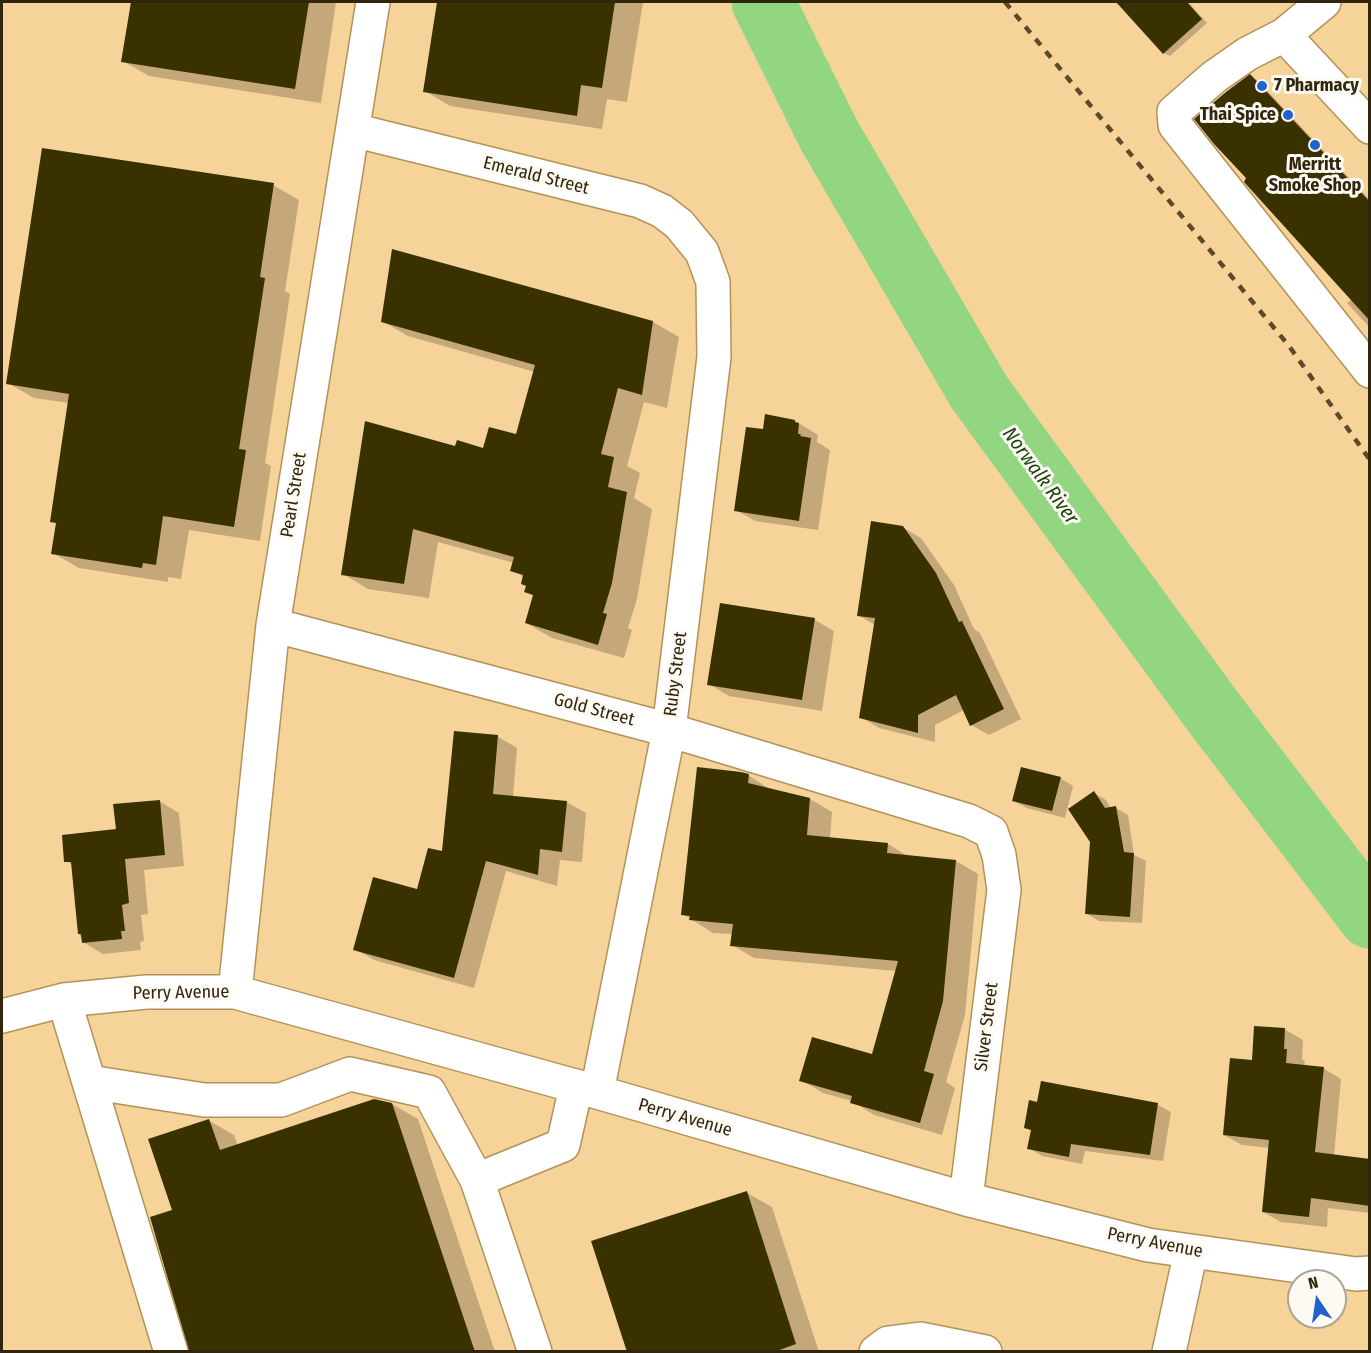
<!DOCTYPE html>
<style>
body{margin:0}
#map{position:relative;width:1371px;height:1353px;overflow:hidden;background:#f6d399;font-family:"Fira Sans Condensed",sans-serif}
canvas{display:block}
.frame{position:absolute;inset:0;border:3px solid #32250d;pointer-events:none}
.north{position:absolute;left:1287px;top:1269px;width:60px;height:60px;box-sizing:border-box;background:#fdf9f3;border:2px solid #aca497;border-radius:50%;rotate:347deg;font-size:16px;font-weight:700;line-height:24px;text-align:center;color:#32250d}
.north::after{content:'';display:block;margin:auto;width:21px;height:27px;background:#1f63cf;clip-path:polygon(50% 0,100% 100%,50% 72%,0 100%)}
</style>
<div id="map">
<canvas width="1371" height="1353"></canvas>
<div class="frame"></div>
<div class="north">N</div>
</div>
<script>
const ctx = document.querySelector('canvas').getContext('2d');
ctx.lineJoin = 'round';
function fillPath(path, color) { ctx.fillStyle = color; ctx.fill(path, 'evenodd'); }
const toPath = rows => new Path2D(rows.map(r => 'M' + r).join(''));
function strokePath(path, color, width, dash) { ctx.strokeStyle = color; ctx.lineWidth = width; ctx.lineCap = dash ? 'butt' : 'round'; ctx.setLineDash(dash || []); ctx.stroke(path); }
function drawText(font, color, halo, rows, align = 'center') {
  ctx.font = font + ' "Fira Sans Condensed",sans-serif'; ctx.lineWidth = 6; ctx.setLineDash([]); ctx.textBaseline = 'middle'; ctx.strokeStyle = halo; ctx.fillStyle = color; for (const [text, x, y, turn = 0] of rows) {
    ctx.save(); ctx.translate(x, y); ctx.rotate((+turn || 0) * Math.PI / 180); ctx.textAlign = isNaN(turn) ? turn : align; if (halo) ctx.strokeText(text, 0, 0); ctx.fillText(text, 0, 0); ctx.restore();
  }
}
const shadow = toPath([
 [132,2,336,2,321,103,149,76,123,61],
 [439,2,643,2,627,102,607,99,602,129,450,106,425,91],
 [1118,2,1188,2,1207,23,1170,56,1164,53],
 [1250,76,1257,80,1370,200,1370,328,1347,303,1352,299,1248,178],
 [273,185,299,200,285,291,290,294,265,463,271,466,260,541,189,530,181,579,168,577,168,582,79,568,53,553,57,524,52,521,69,403,34,398,8,383],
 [382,321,653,322,679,337,667,408,644,402,627,466,640,473,634,498,652,509,637,599,628,628,632,630,624,658,552,638,526,623,534,596,526,591,527,587,524,577,512,570,514,563,438,542,429,598,368,589,343,574,456,448,484,450,517,436,535,372,408,336],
 [795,421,818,435,817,442,830,450,818,530,755,521,736,510,764,431],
 [902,527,921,538,954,585,974,629,980,633,1021,719,989,735,971,725,964,710,935,725,935,742,879,728,861,717,875,625,858,615],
 [815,620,834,631,822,711,729,696,709,684],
 [497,736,517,748,513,797,566,802,586,813,582,862,560,860,557,886,506,871,474,988,374,960,355,949,418,891,443,853],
 [748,775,771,790,810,799,832,812,830,839,888,844,909,857,956,861,978,874,965,1015,946,1082,955,1088,942,1135,874,1115,852,1101,823,1093,801,1080,873,1056,896,971,754,958,732,945,733,934,713,933,683,914],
 [1060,778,1073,786,1065,818,1027,808,1014,801],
 [1094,793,1106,800,1111,809,1116,808,1128,815,1134,855,1146,861,1142,923,1099,921,1087,914],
 [159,801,179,813,184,866,144,870,148,914,141,915,144,941,140,942,141,950,103,954,83,942,79,933,73,865,66,861,117,831],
 [1284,1029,1303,1040,1302,1059,1305,1061,1304,1066,1323,1068,1341,1079,1334,1156,1370,1161,1370,1213,1328,1208,1327,1227,1281,1222,1263,1212,1270,1148,1242,1145,1224,1135,1254,1061],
 [392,1104,418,1119,495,1352,191,1352,174,1210,208,1120,234,1135,238,1146],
 [1158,1105,1171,1112,1163,1161,1085,1151,1082,1164,1042,1156,1029,1148,1032,1131,1026,1127],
 [747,1193,772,1207,819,1352,628,1352]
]);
const river = toPath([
 [763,2,829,135,979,392,1214,713,1370,917]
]);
const building = toPath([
 [131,2,309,2,295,89,121,62],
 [437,2,615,2,602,88,581,85,577,116,423,92],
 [1116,2,1187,2,1202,19,1163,54],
 [1250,74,1370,202,1370,321,1244,182,1246,178,1214,144,1194,119,1226,92],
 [42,148,274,183,260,277,265,278,239,449,246,450,234,527,163,516,156,565,143,563,142,568,51,554,56,523,50,522,69,394,6,384],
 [392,249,653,321,642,395,618,388,601,454,614,457,608,487,627,492,612,583,603,613,607,614,598,645,525,623,533,595,524,592,526,586,521,584,523,575,510,571,514,557,413,529,404,584,341,575,365,421,455,446,457,440,483,448,489,427,516,434,535,365,381,322],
 [765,414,795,420,795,422,799,423,798,434,801,434,800,436,811,438,799,521,734,511,746,427,763,429],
 [871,521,903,526,936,573,959,622,962,621,1004,709,970,726,956,695,918,715,918,733,859,718,875,618,857,616],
 [720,603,815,618,802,700,707,685],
 [454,731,498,735,493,794,567,801,562,852,540,849,538,875,486,861,454,978,353,950,373,877,417,889,428,848,442,851],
 [697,767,741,772,749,774,748,783,810,798,807,835,888,843,887,853,956,860,943,1001,924,1071,934,1074,920,1123,850,1103,852,1096,799,1081,812,1037,872,1054,898,961,730,946,733,924,689,920,690,916,681,915],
 [1021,767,1061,777,1052,811,1012,801],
 [1094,791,1105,808,1116,806,1124,852,1134,853,1130,917,1085,914,1090,842,1068,809],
 [160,800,165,855,125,859,129,903,122,905,125,931,121,931,122,939,82,943,81,934,78,934,71,862,64,862,62,835,116,829,113,804],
 [1254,1026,1285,1028,1284,1049,1287,1049,1286,1063,1324,1067,1315,1152,1370,1159,1370,1206,1311,1198,1309,1217,1262,1212,1269,1140,1223,1135,1230,1058,1252,1060],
 [1041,1081,1158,1103,1150,1155,1071,1144,1069,1157,1027,1149,1031,1130,1024,1128,1029,1100,1037,1102],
 [374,1099,392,1103,475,1352,189,1352,150,1217,172,1210,148,1139,209,1119,220,1150],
 [747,1191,796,1344,774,1352,627,1352,591,1241]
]);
const minor = toPath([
 [1324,2,1284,35,1247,54,1214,77,1174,112,1175,125,1370,371],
 [1284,35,1370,127],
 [353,130,640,201,662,211,679,224,702,252,713,282,714,357,669,730,597,1092],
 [273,625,669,730,969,821,991,832,999,855,1004,890,966,1199],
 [235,992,273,625,373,2],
 [64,1000,171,1352],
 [2,1016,64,1000,146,992,235,992,597,1092,966,1199,1148,1245,1356,1274,1370,1273],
 [89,1082,204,1100,281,1100,350,1074,429,1092,477,1180],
 [535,1352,477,1180,563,1145,576,1087],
 [876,1352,888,1343,920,1339,985,1352],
 [1169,1352,1191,1251]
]);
const rail = toPath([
 [1005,2,1289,346,1370,460]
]);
const markers = [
 [1262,86,6,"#1f63cf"],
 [1288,115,6,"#1f63cf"],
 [1315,145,6,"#1f63cf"]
];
const poiNames = [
 ["7 Pharmacy",1274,86],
 ["Thai Spice",1276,115,"right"],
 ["Merritt",1315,165,"center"],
 ["Smoke Shop",1315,186,"center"]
];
const streetNames = [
 ["Emerald Street",536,176,14],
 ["Pearl Street",294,495,-81],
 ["Ruby Street",676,674,-83],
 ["Gold Street",594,710,15],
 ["Perry Avenue",181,993,-1],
 ["Silver Street",987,1027,-83],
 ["Perry Avenue",685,1118,16],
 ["Perry Avenue",1155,1243,11]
];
const waterNames = [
 ["Norwalk River",1040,476,54]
];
fillPath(shadow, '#0003');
strokePath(river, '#92d681', 63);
fillPath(building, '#393100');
strokePath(minor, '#b3925a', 36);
strokePath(minor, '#fff', 33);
strokePath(rail, '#5c4a2b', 4.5, [8, 8]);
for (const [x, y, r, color] of markers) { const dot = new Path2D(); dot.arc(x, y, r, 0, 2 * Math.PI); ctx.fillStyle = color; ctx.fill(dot); strokePath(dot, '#fdf9f3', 2); }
drawText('bold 18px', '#32250d', '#fdf9f3', poiNames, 'left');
drawText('18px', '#32250d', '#fdf9f3', streetNames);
drawText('italic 20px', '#1a460d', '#fdf9f3', waterNames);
</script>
